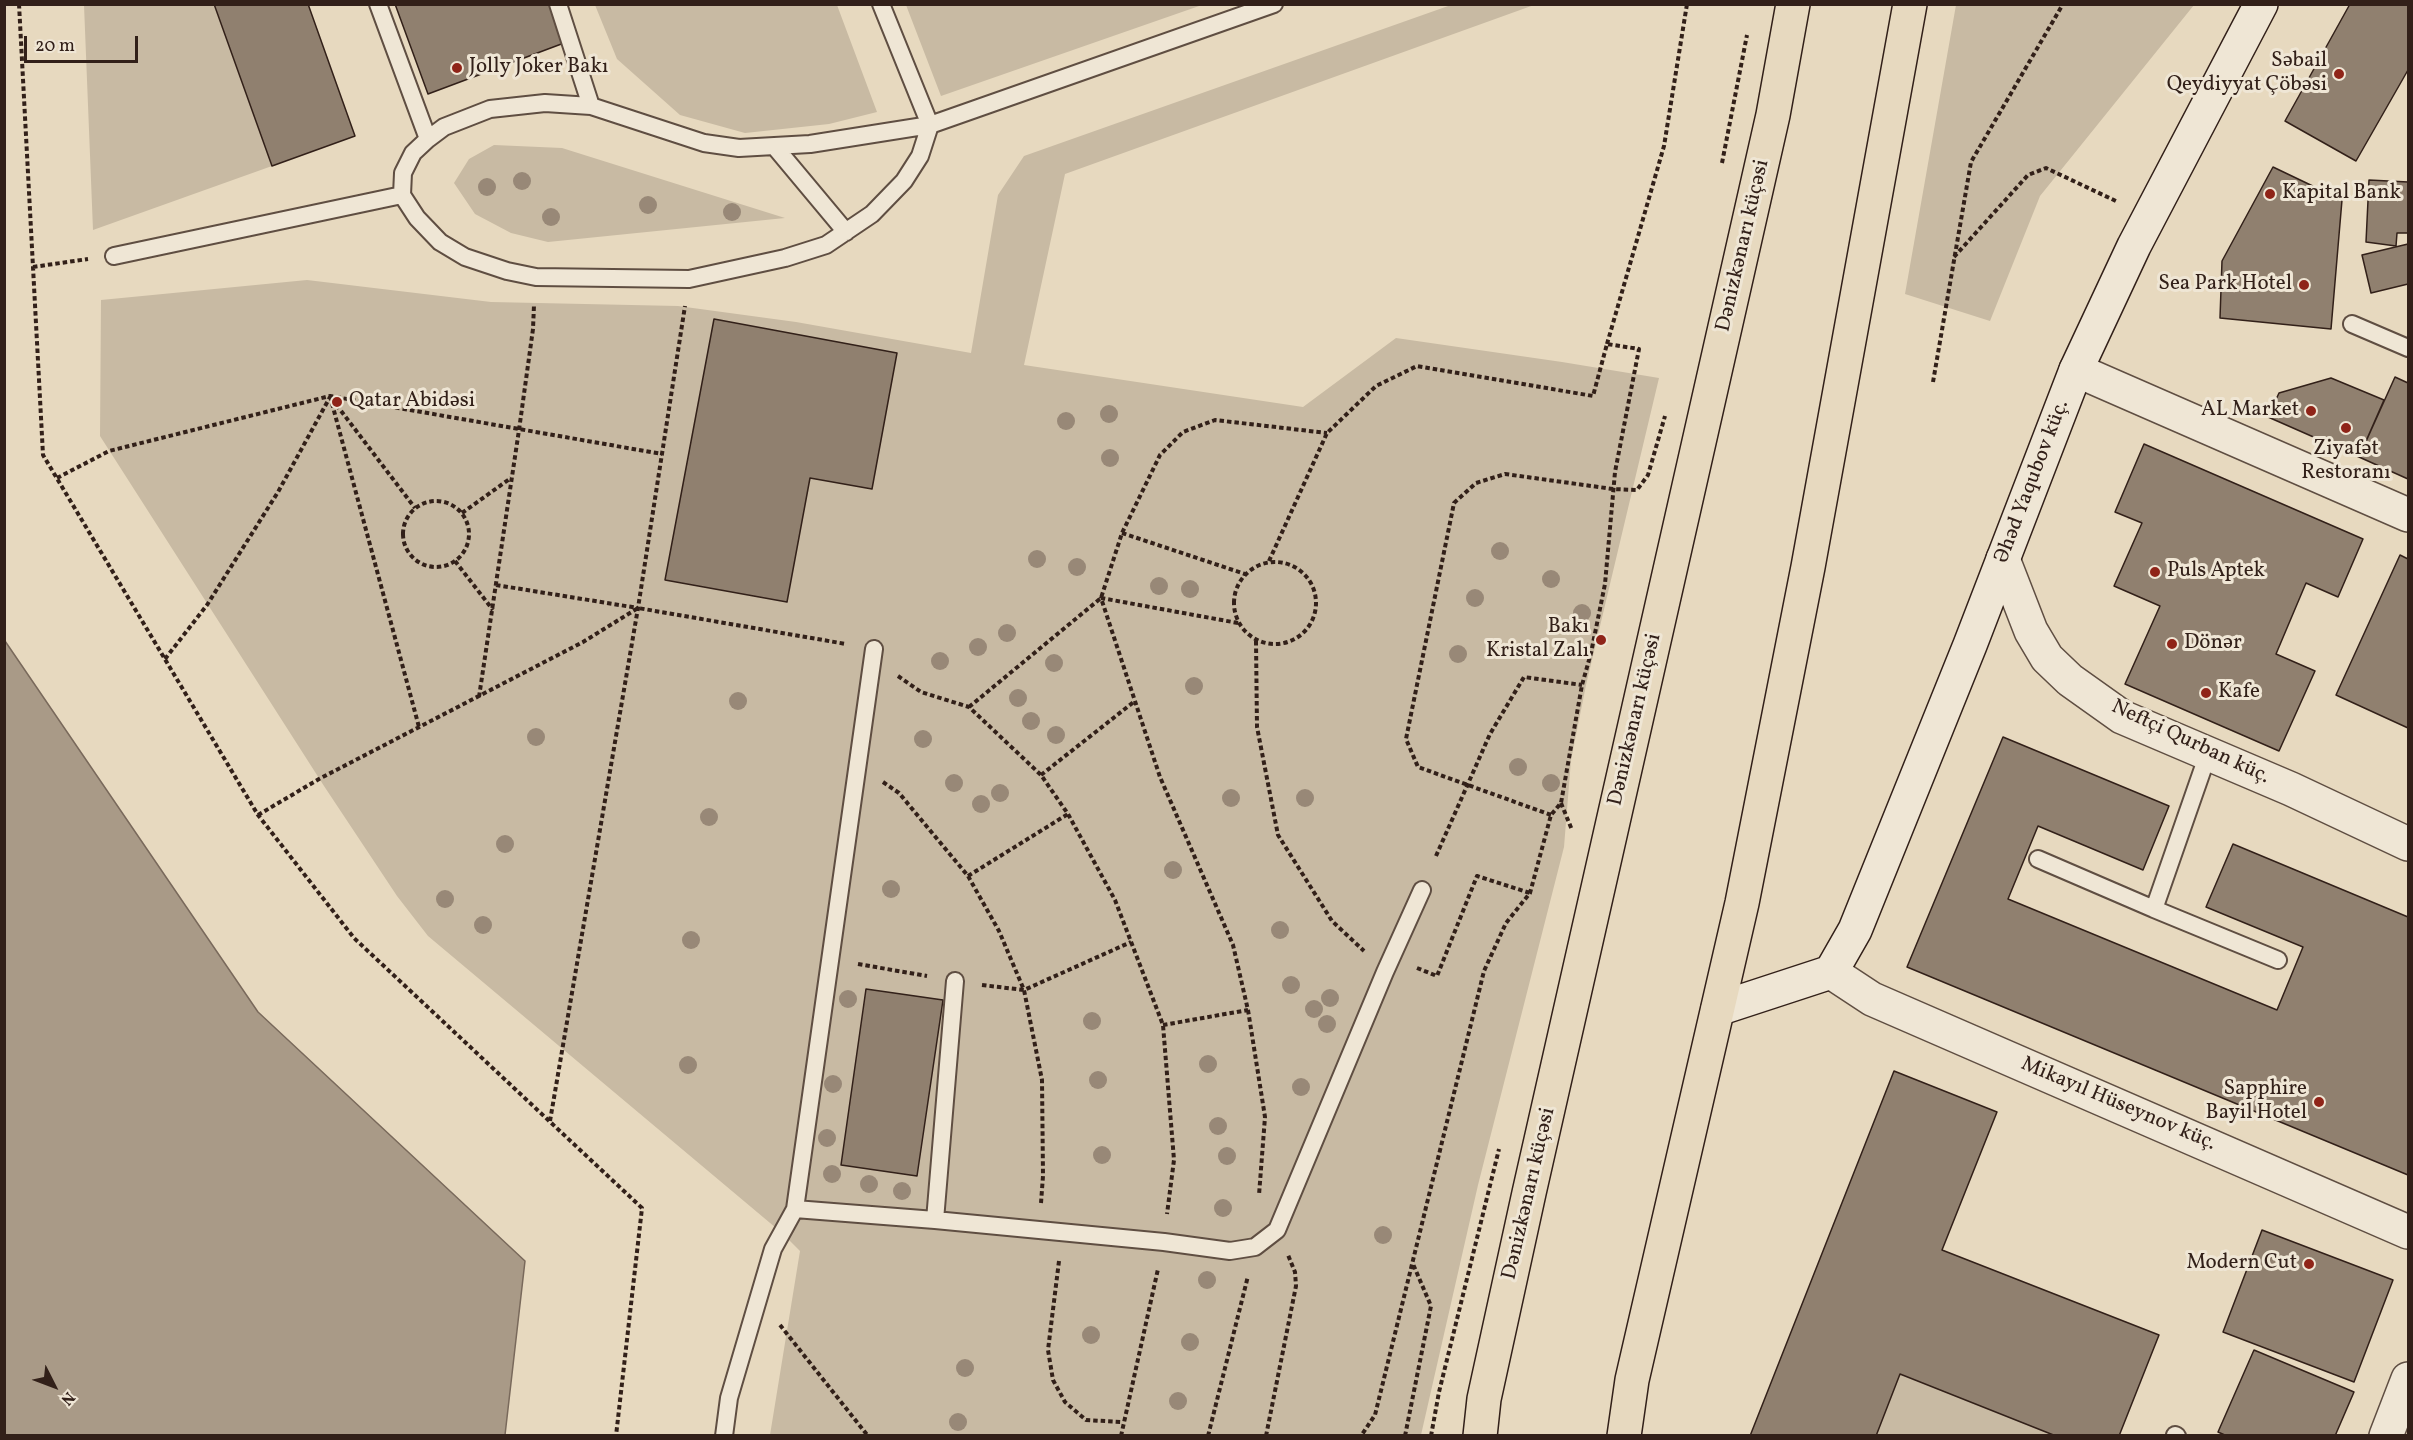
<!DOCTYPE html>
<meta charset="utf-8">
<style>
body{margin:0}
#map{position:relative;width:2413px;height:1440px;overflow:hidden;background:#e7d9bf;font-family:Vollkorn,serif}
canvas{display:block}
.frame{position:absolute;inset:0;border:6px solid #322019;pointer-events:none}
.north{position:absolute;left:24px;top:1356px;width:60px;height:60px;-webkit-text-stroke:4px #efe6d5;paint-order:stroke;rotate:132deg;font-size:16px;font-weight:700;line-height:24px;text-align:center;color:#322019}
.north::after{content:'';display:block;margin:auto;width:21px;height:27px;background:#322019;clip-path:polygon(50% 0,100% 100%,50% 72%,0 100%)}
.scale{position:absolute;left:24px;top:36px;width:114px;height:27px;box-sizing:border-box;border:3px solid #322019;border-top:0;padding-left:8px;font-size:18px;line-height:21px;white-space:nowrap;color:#322019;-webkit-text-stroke:4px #efe6d5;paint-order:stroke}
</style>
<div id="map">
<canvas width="2413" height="1440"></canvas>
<div class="frame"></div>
<div class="north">N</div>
<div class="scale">20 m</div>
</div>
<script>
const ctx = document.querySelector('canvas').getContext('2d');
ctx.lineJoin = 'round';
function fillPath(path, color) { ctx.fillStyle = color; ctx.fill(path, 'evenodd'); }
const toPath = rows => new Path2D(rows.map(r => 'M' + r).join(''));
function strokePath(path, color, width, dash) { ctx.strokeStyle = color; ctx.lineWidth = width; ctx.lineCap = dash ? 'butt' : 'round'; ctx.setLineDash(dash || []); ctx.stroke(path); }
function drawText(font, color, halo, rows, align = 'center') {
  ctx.font = font + ' Vollkorn,serif'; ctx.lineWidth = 6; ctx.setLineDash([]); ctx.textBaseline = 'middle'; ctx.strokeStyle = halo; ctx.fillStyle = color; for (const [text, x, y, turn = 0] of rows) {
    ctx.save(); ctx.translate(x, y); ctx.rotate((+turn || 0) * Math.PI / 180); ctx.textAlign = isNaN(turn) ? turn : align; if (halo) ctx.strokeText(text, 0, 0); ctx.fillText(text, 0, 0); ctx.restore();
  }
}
const green = toPath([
 [84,5,214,5,272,166,93,230],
 [595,5,837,5,877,112,829,124,745,133,680,115,617,59],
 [906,5,1202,5,941,96],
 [1451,5,1534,5,1065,174,1024,365,1303,407,1396,338,1562,362,1659,378,1586,685,1571,760,1564,847,1478,1185,1421,1435,770,1435,800,1251,782,1233,428,936,397,896,324,786,100,436,101,300,307,280,491,302,678,306,796,322,971,353,998,195,1024,156],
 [1956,5,2194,5,2040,196,1990,321,1905,294],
 [494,145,562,148,785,218,548,242,511,233,475,214,454,183,469,159],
 [1900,1374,2056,1436,1876,1436]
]);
const water = toPath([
 [5,641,258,1012,525,1261,505,1435,5,1435,5,641]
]);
const building = toPath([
 [214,4,308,4,355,136,272,166,214,4],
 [395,4,549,4,564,43,428,94,395,4],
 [2350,4,2408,4,2408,70,2356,161,2285,121,2350,4],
 [2273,167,2342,200,2331,329,2220,318,2222,261,2273,167],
 [2369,180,2408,182,2408,233,2397,233,2396,246,2366,242,2369,180],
 [2408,244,2408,284,2371,293,2362,255,2408,244],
 [714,319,897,353,872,489,810,478,787,602,665,580,714,319],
 [2395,377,2408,383,2408,479,2359,457,2395,377],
 [2331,378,2384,400,2359,457,2268,417,2279,393,2331,378],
 [2144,444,2363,539,2338,597,2306,583,2276,654,2315,671,2279,751,2125,684,2160,606,2114,586,2142,523,2115,512,2144,444],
 [2400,555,2408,559,2408,728,2336,695,2400,555],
 [2003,737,2169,806,2143,870,2038,826,2008,899,2277,1010,2303,947,2206,907,2233,844,2408,917,2408,1175,1907,967,2003,737],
 [866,989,943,1000,917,1176,841,1165,866,989],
 [1894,1071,1997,1112,1942,1250,2159,1335,2119,1436,2056,1436,1900,1374,1876,1436,1750,1436,1894,1071],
 [2262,1230,2393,1280,2354,1382,2223,1332,2262,1230],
 [2254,1350,2354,1392,2335,1436,2227,1436,2218,1432,2254,1350]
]);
const path = toPath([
 [19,4,43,455,258,815,354,938,642,1208,616,1436],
 [1722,163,1747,35],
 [1954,257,2028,175,2046,168,2118,202],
 [33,267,88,259],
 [1607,344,1664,146,1687,4],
 [1933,382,1971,162,2063,4],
 [330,396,419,727],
 [332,399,415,508],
 [57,478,109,451,330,396,662,454],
 '403 534a33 33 0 1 1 66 0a33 33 0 1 1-66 0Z',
 [462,513,511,478],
 [1122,533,1245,574],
 [455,561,493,610],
 [1269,561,1327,433,1376,386,1417,366,1593,396,1607,344,1639,349,1615,472,1605,584,1591,653,1582,685,1561,803,1551,815,1530,893,1506,923,1484,971,1375,1415,1361,1436],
 '1234 603a41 41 0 1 1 82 0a41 41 0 1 1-82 0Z',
 [496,585,638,608],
 [1238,623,1101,598,1160,777,1233,945,1248,1010,1265,1117,1259,1195],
 [1256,641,1257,727,1278,835,1332,921,1364,951],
 [165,659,207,605,278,492,330,397],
 [898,676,921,692,969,707,1041,775,1068,814,1115,900,1163,1025,1174,1160,1167,1214],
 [479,697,519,430,533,329,534,305],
 [969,707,1101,598,1122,533,1160,455,1183,432,1215,420,1327,433],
 [1041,775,1135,701],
 [883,782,899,793,968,876,999,931,1024,990,1042,1080,1043,1176,1041,1203],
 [1561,803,1572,830],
 [258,815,319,779,583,642,638,608,846,644],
 [1551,815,1418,767,1406,739,1454,503,1476,483,1505,474,1613,489,1637,490,1648,475,1665,416],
 [1436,856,1490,734,1524,677,1582,685],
 [968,876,1068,814],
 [858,964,927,976],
 [1417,968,1437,976,1477,876,1530,893],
 [982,985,1024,990,1131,942],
 [1163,1025,1248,1010],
 [550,1121,638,608,685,306],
 [1059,1261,1048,1350,1053,1380,1065,1402,1086,1420,1122,1422],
 [780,1325,868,1436],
 [1121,1436,1158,1269],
 [1208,1436,1248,1276],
 [1266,1436,1296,1286,1295,1272,1288,1255],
 [1405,1436,1431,1306,1413,1264],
 [1431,1436,1439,1392,1499,1149]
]);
const service = toPath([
 [378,4,428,139],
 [558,4,591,106],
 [881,4,930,125,920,156,904,181,872,214,826,245,785,258,689,279,536,277,507,271,465,257,440,242,417,218,402,195,403,173,413,153,428,139,444,127,490,109,545,103,591,106,704,143,739,148,810,144,930,125,1274,4],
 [775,147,846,232],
 [114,256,402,195],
 [2352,324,2408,348],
 [874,649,795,1209,935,1220,1164,1242,1230,1251,1255,1247,1277,1230,1385,972,1422,890],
 [2208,754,2154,909,2278,960],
 [2038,859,2154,909],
 [935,1220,955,981],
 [2175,1435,2177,1436],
 [724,1436,729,1398,773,1249,795,1209]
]);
const minor = toPath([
 [2076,370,2408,515],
 [2386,1436,2408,1379]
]);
const tertiary = toPath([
 [2003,559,2031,631,2047,658,2070,680,2122,717,2291,789,2408,844],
 [1831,972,1872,999,2408,1232]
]);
const secondary = toPath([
 [1718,1009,1831,972,1855,930,1970,645,2076,370,2134,246,2261,4]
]);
const trunk = toPath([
 [1480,1436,1484,1399,1529,1193,1773,115,1793,4],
 [1624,1436,1632,1380,1742,903,1808,567,1910,4]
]);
const trees = [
 [522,181],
 [487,187],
 [648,205],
 [732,212],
 [551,217],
 [1109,414],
 [1066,421],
 [1110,458],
 [1500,551],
 [1037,559],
 [1077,567],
 [1551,579],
 [1159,586],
 [1190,589],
 [1475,598],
 [1582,613],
 [1007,633],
 [978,647],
 [1458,654],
 [940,661],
 [1054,663],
 [1194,686],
 [1018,698],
 [738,701],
 [1031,721],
 [1056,735],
 [536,737],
 [923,739],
 [1518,767],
 [954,783],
 [1551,783],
 [1000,793],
 [1231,798],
 [1305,798],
 [981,804],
 [709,817],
 [505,844],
 [1173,870],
 [891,889],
 [445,899],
 [483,925],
 [1280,930],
 [691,940],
 [1291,985],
 [1330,998],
 [848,999],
 [1314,1009],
 [1092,1021],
 [1327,1024],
 [1208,1064],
 [688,1065],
 [1098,1080],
 [833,1084],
 [1301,1087],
 [1218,1126],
 [827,1138],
 [1102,1155],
 [1227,1156],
 [832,1174],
 [869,1184],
 [902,1191],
 [1223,1208],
 [1383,1235],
 [1207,1280],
 [1091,1335],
 [1190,1342],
 [965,1368],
 [1178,1401],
 [958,1422]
];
const markers = [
 [457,68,6,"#8f2418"],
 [2339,74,6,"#8f2418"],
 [2270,194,6,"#8f2418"],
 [2304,285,6,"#8f2418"],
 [337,402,6,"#8f2418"],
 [2311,411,6,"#8f2418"],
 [2346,428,6,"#8f2418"],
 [2155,572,6,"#8f2418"],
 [1601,640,6,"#8f2418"],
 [2172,644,6,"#8f2418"],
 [2206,693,6,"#8f2418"],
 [2319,1102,6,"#8f2418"],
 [2309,1264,6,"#8f2418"]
];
const poiNames = [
 ["Səbail",2327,62],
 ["Qeydiyyat Çöbəsi",2327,86],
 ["Jolly Joker Bakı",469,68,"left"],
 ["Kapital Bank",2282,194,"left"],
 ["Sea Park Hotel",2292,285],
 ["Qatar Abidəsi",349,402,"left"],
 ["AL Market",2299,411],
 ["Ziyafət",2346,450,"center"],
 ["Restoranı",2346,474,"center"],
 ["Puls Aptek",2167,572,"left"],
 ["Bakı",1589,628],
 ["Kristal Zalı",1589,652],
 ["Dönər",2184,644,"left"],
 ["Kafe",2218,693,"left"],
 ["Sapphire",2307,1090],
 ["Bayil Hotel",2307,1114],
 ["Modern Cut",2297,1264]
];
const streetNames = [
 ["Dənizkənarı küçəsi",1744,246,-77],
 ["Əhəd Yaqubov küç.",2033,482,-69],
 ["Dənizkənarı küçəsi",1636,720,-77],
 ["Neftçi Qurban küç.",2190,743,25],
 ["Mikayıl Hüseynov küç.",2118,1105,23],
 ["Dənizkənarı küçəsi",1530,1194,-77]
];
fillPath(green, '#c8baa3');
fillPath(water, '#a99a87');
strokePath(water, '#79695b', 1.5);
fillPath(building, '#90806f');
strokePath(building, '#322019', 1.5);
strokePath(service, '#5f4e42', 20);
strokePath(minor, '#5f4e42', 36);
strokePath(tertiary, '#5f4e42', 36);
strokePath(secondary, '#322019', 36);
strokePath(trunk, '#322019', 36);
strokePath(path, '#322019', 4, [4.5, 3]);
strokePath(service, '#efe6d5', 16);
strokePath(minor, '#efe6d5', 33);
strokePath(tertiary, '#efe6d5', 33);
strokePath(secondary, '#efe6d5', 33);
strokePath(trunk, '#e7d9bf', 33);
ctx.fillStyle = '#988877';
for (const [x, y] of trees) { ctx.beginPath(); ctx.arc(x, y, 9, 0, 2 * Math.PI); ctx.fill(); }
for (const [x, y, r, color] of markers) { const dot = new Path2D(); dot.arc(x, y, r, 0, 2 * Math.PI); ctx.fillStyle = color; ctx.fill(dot); strokePath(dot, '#efe6d5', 2); }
drawText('21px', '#322019', '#efe6d5', poiNames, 'right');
drawText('21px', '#322019', '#efe6d5', streetNames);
</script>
